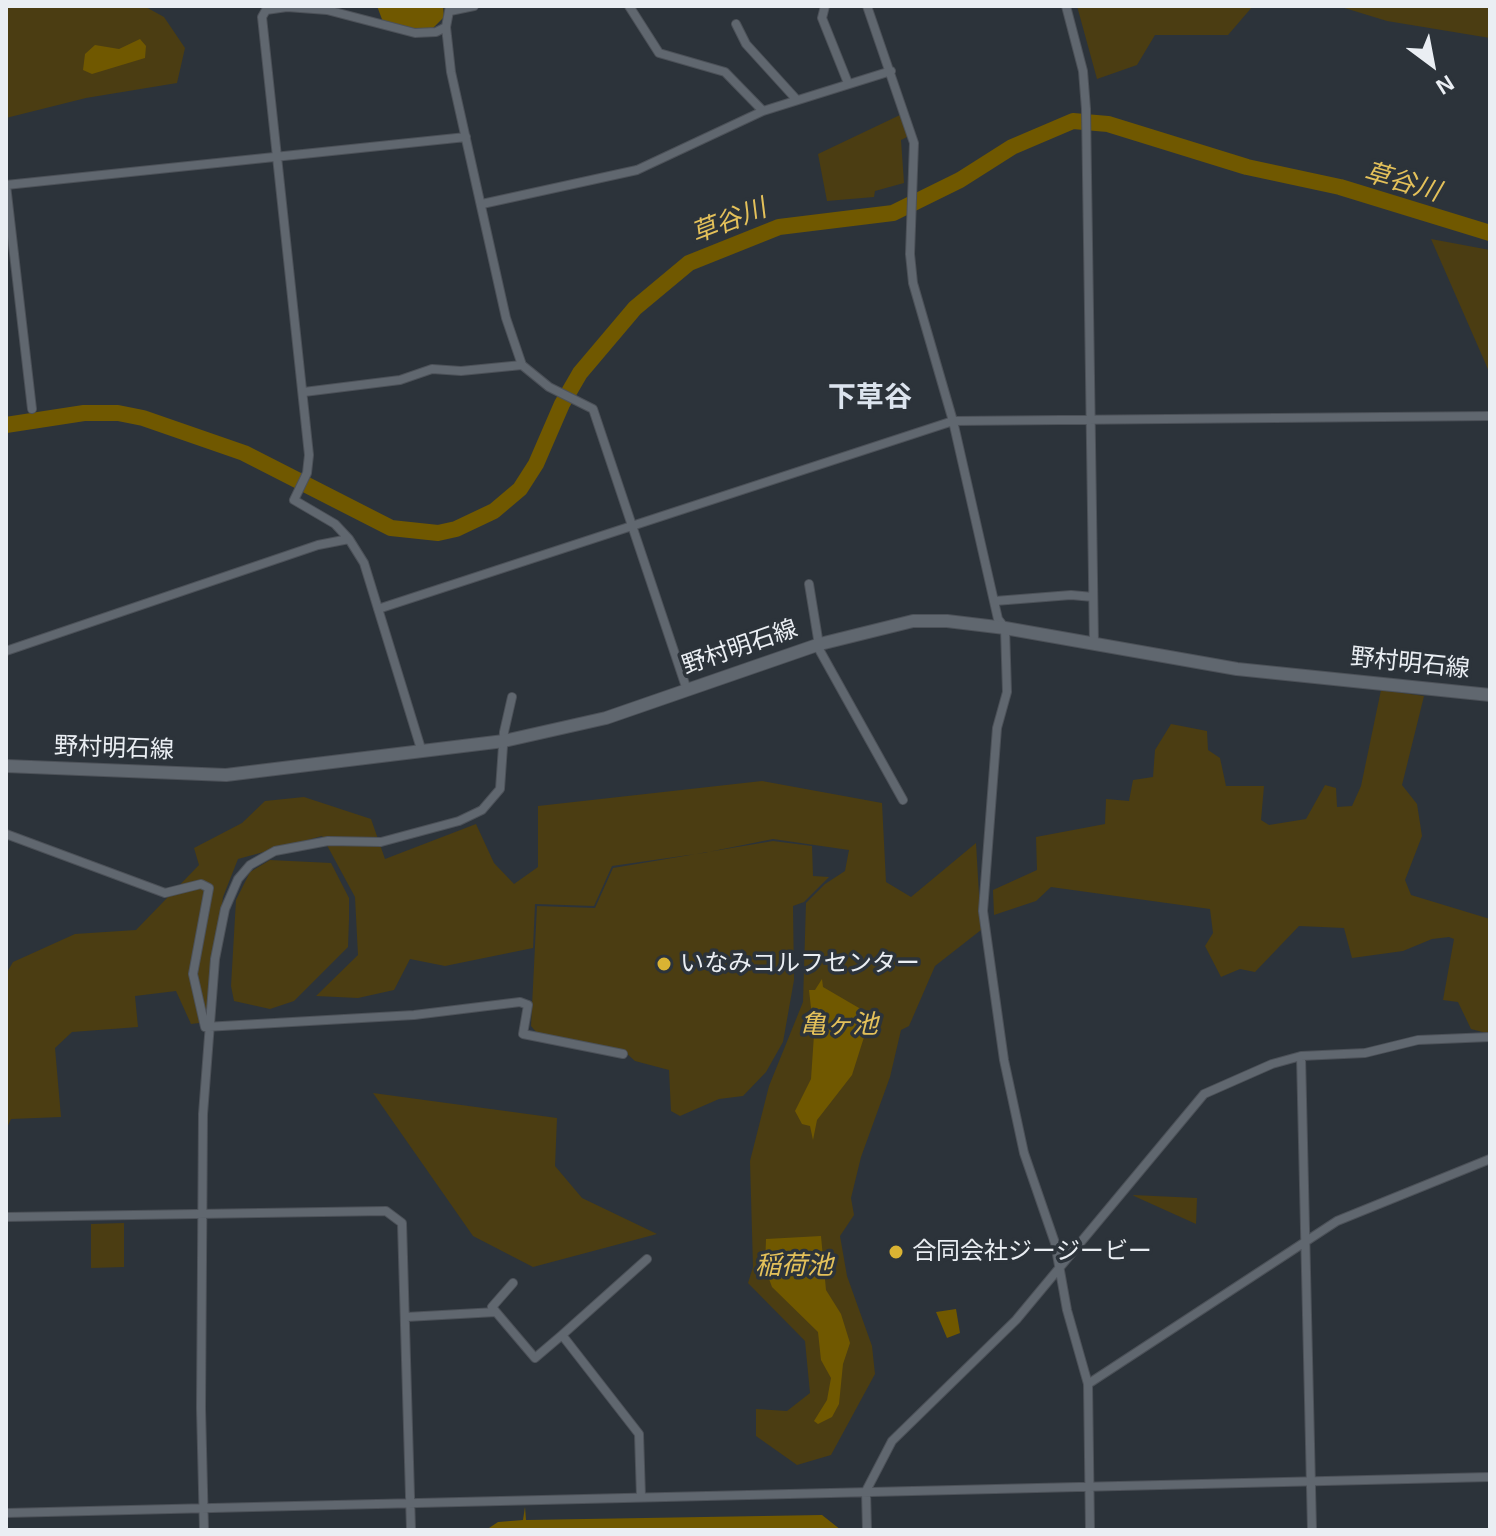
<!DOCTYPE html>
<meta charset="utf-8">
<style>
body{margin:0}
#map{position:relative;width:1496px;height:1536px;overflow:hidden;background:#2c333a;font-family:Arial,sans-serif}
canvas{display:block}
.frame{position:absolute;inset:0;border:8px solid #eaeef3;pointer-events:none}
.north{position:absolute;left:1392px;top:24px;width:80px;height:80px;-webkit-text-stroke:6px #2c333a;paint-order:stroke;rotate:148deg;font-size:22px;font-weight:700;line-height:32px;text-align:center;color:#eaeef3}
.north::after{content:'';display:block;margin:auto;width:28px;height:36px;background:#eaeef3;clip-path:polygon(50% 0,100% 100%,50% 72%,0 100%)}
</style>
<div id="map">
<canvas width="1496" height="1536"></canvas>
<div class="frame"></div>
<div class="north">N</div>
</div>
<script>
const ctx = document.querySelector('canvas').getContext('2d');
ctx.lineJoin = 'round';
function fillPath(path, color) { ctx.fillStyle = color; ctx.fill(path, 'evenodd'); }
const toPath = rows => new Path2D(rows.map(r => 'M' + r).join(''));
function strokePath(path, color, width, dash) { ctx.strokeStyle = color; ctx.lineWidth = width; ctx.lineCap = dash ? 'butt' : 'round'; ctx.setLineDash(dash || []); ctx.stroke(path); }
function drawText(font, color, halo, rows, align = 'center') {
  ctx.font = font + ' Arial,"Noto Sans JP",sans-serif'; ctx.lineWidth = 7; ctx.setLineDash([]); ctx.textBaseline = 'middle'; ctx.strokeStyle = halo; ctx.fillStyle = color; for (const [text, x, y, turn = 0] of rows) {
    ctx.save(); ctx.translate(x, y); ctx.rotate((+turn || 0) * Math.PI / 180); ctx.textAlign = isNaN(turn) ? turn : align; if (halo) ctx.strokeText(text, 0, 0); ctx.fillText(text, 0, 0); ctx.restore();
  }
}
const green = toPath([
 [6,6,144,6,164,17,185,48,177,83,86,98,6,118],
 [1077,6,1253,6,1228,35,1155,35,1137,65,1097,79],
 [1338,6,1490,6,1490,38,1387,21],
 [900,115,909,136,901,140,904,183,875,191,874,197,827,201,818,154],
 [1431,239,1490,250,1490,374,1484,360],
 [1381,690,1424,696,1402,785,1417,804,1422,836,1405,880,1411,895,1490,919,1490,1034,1471,1029,1458,1002,1443,1000,1454,939,1449,937,1432,939,1403,951,1352,958,1344,928,1299,926,1255,972,1240,969,1221,977,1205,946,1213,933,1210,909,1051,887,1036,901,994,915,993,890,1037,870,1036,837,1105,824,1106,799,1129,801,1133,780,1153,777,1155,750,1171,724,1207,731,1208,750,1220,758,1226,786,1264,786,1261,820,1269,825,1306,819,1325,785,1336,788,1337,807,1352,806,1361,786],
 [762,781,882,803,886,882,911,897,976,843,981,930,935,966,909,1026,901,1030,890,1077,861,1157,851,1198,854,1215,840,1236,847,1276,872,1346,875,1374,831,1455,797,1465,756,1436,756,1409,787,1411,810,1393,805,1341,748,1283,753,1267,750,1161,769,1086,803,1002,806,903,825,884,845,871,849,850,773,839,703,853,612,866,594,906,535,904,533,948,445,966,410,959,394,990,358,998,316,996,358,955,355,897,322,836,238,859,223,897,207,1022,191,1024,176,991,135,996,138,1027,72,1032,55,1048,61,1117,11,1119,6,1130,6,974,13,962,75,934,136,930,199,865,194,848,242,823,265,801,304,797,371,819,385,859,476,824,494,863,514,884,538,867,538,806],
 [773,841,812,846,813,876,829,877,804,902,793,906,794,980,783,1042,766,1072,743,1096,719,1099,680,1116,671,1111,669,1070,635,1061,624,1051,537,1033,531,1026,537,906,595,908,613,868],
 [270,860,331,863,349,898,349,919,348,947,294,1001,270,1009,234,1001,231,986,236,900,250,872],
 [373,1093,557,1118,555,1166,582,1198,657,1234,533,1267,473,1236],
 [1133,1195,1197,1198,1196,1224,1134,1196],
 [124,1223,124,1267,91,1268,91,1224]
]);
const water = toPath([
 [377,6,443,6,444,17,433,28,411,30,383,22],
 [140,39,146,46,145,58,92,74,83,70,85,54,95,45,119,49],
 [822,979,823,987,871,1015,852,1075,817,1120,813,1140,810,1126,802,1124,795,1111,811,1079,814,1035,809,990,815,990],
 [821,1236,826,1290,841,1314,850,1343,843,1364,839,1404,832,1417,818,1424,814,1421,827,1400,831,1378,821,1360,818,1332,772,1287,765,1268,766,1239],
 [956,1309,960,1333,947,1338,936,1312],
 [525,1507,526,1520,822,1515,841,1530,486,1530,498,1522,523,1520]
]);
const river = toPath([
 [6,425,84,413,118,413,143,418,244,453,391,528,438,533,456,529,494,511,520,489,536,464,562,404,580,373,635,308,689,263,779,227,893,213,960,180,1012,147,1073,121,1108,124,1247,167,1340,187,1490,233]
]);
const street = toPath([
 [450,6,446,27,451,72,506,318,522,365,549,387,593,409,687,690],
 [629,6,659,53,725,72,763,111],
 [825,6,822,18,848,83],
 [867,6,914,143,910,254,913,283,953,421,998,619,1005,628,1007,692,997,728,983,911,1004,1060,1024,1153,1055,1243,1067,1310,1088,1384,1090,1530],
 [1066,6,1083,71,1086,109,1094,644],
 [450,11,474,6],
 [736,24,746,44,796,99],
 [482,204,637,170,763,111,891,71],
 [304,392,400,380,432,369,461,371,522,365],
 [32,409,6,185,466,137],
 [349,539,335,524,294,500,307,473,309,455,262,17,266,10,287,7,327,10,415,33,436,32,446,27],
 [809,584,820,651,903,800],
 [995,601,1071,595,1093,597],
 [378,609,953,421,1490,416],
 [6,651,318,545,349,539,364,563,422,752],
 [6,834,165,893,201,884,209,888,193,974,205,1027,414,1015,520,1002,528,1005,523,1034,623,1054],
 [1301,1056,1312,1530],
 [6,1217,386,1211,402,1223,411,1530],
 [496,1312,492,1307,513,1283],
 [406,1317,496,1312,535,1358,562,1335,639,1434,641,1497],
 [562,1335,647,1259],
 [1088,1384,1337,1221,1490,1159],
 [6,1513,1490,1477],
 [204,1530,201,1408,203,1114,215,959,225,909,238,879,250,865,275,851,328,841,381,842,459,821,482,810,500,789,504,732,512,697],
 [867,1530,866,1491,892,1441,1016,1320,1204,1094,1272,1064,1301,1056,1365,1053,1418,1040,1490,1037]
]);
const secondary = toPath([
 [6,766,226,775,504,741,606,718,820,644,913,621,947,621,1005,628,1237,669,1490,695]
]);
const markers = [
 [664,964,8,"#dab333"],
 [896,1252,8,"#dab333"]
];
const streetNames = [
 ["野村明石線",740,648,-19],
 ["野村明石線",1410,664,6],
 ["野村明石線",114,749,2]
];
const poiNames = [
 ["いなみコルフセンター",680,964],
 ["合同会社ジージービー",912,1252]
];
const waterNames = [
 ["草谷川",1402,183,16],
 ["草谷川",729,222,-21],
 ["亀ヶ池",839,1026],
 ["稲荷池",794,1267]
];
const quarterNames = [
 ["下草谷",870,398]
];
fillPath(green, '#4b3d12');
fillPath(water, '#705800');
strokePath(river, '#705800', 16);
strokePath(street, '#4c5158', 10);
strokePath(secondary, '#4c5158', 14);
strokePath(street, '#60676f', 8);
strokePath(secondary, '#60676f', 12);
for (const [x, y, r, color] of markers) { const dot = new Path2D(); dot.arc(x, y, r, 0, 2 * Math.PI); ctx.fillStyle = color; ctx.fill(dot); strokePath(dot, '#2c333a', 3); }
drawText('24px', '#eaeef3', '#2c333a', streetNames);
drawText('24px', '#eaeef3', '#2c333a', poiNames, 'left');
drawText('italic 26px', '#e4c15a', '#2c333a', waterNames);
drawText('bold 28px', '#dce4ee', '#2c333a', quarterNames);
</script>
